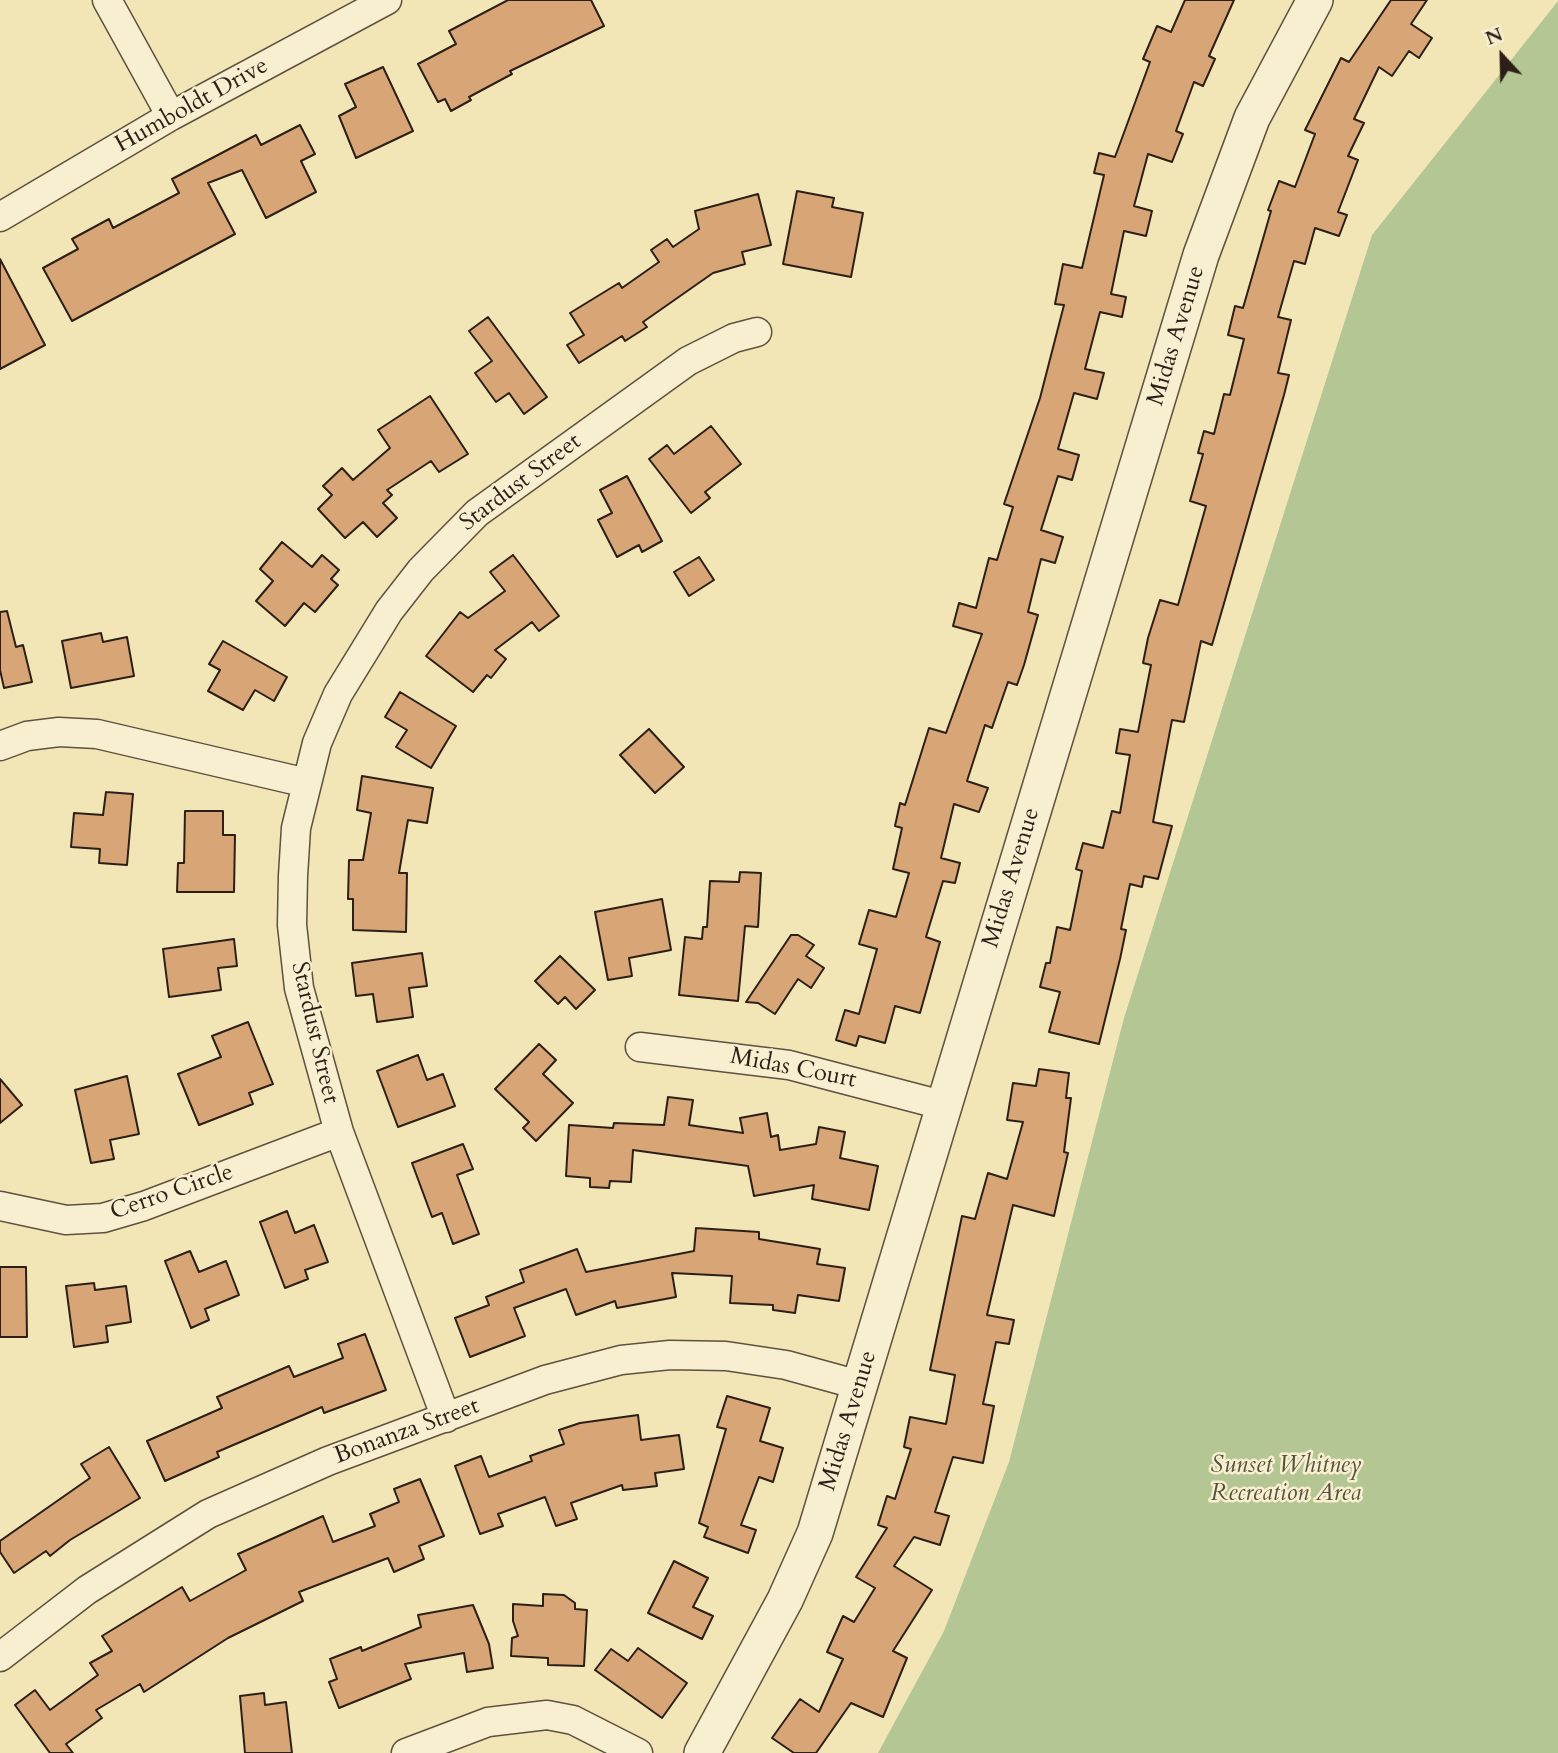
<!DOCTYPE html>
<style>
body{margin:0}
#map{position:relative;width:1558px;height:1753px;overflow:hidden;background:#f2e6b7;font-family:Cardo,serif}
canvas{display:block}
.north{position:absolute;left:1467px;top:21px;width:70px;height:70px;-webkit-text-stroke:5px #f7efd0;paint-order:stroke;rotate:338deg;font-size:19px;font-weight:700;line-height:28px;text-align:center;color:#2c1f17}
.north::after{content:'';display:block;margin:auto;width:24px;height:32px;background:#2c1f17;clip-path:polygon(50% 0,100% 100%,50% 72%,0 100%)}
</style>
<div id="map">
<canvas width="1558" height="1753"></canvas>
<div class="north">N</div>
</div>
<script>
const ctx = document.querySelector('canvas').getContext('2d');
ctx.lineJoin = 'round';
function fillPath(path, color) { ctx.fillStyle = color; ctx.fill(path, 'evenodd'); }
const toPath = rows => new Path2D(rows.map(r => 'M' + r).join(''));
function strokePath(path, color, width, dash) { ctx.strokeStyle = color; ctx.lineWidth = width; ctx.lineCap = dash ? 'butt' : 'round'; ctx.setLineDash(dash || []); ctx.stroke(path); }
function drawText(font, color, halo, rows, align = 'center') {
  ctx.font = font + ' Cardo,serif'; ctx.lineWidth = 5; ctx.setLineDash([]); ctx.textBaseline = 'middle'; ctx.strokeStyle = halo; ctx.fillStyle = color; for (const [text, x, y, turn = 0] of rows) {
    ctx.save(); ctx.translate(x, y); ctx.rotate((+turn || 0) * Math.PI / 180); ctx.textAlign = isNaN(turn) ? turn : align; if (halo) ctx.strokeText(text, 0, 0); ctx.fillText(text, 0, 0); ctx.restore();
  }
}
const green = toPath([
 [1558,1,1558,1753,878,1753,944,1631,1009,1462,1124,1018,1372,235]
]);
const building = toPath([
 [508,0,591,0,604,26,510,71,512,74,469,97,471,100,451,111,445,99,438,102,418,64,456,44,449,31,508,0],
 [1185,0,1234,0,1209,56,1215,59,1203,86,1194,82,1176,131,1183,134,1172,162,1148,154,1134,206,1152,211,1146,236,1124,231,1111,294,1126,297,1122,317,1100,312,1085,369,1104,373,1097,399,1074,393,1058,449,1079,455,1072,480,1058,476,1041,530,1063,537,1055,563,1041,559,1028,612,1038,615,1024,665,1017,685,1008,682,992,728,985,725,967,781,988,788,979,812,954,804,941,858,960,863,955,883,943,881,926,937,940,942,920,1013,895,1006,885,1043,859,1036,856,1046,836,1040,845,1010,859,1014,877,949,859,944,869,910,896,917,909,873,893,869,902,828,895,826,900,803,905,805,929,728,946,733,982,634,953,626,959,603,976,608,989,558,997,560,1013,507,1004,504,1040,398,1064,305,1055,304,1063,264,1082,268,1104,175,1094,173,1099,153,1115,157,1150,62,1143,59,1157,26,1171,32,1185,0],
 [1391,0,1427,0,1411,24,1432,38,1419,58,1409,51,1392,76,1379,67,1354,119,1364,123,1348,156,1358,160,1338,212,1347,215,1339,236,1315,228,1305,264,1294,261,1278,317,1291,320,1278,373,1289,375,1284,395,1212,645,1201,641,1184,722,1172,720,1153,822,1172,826,1158,879,1144,876,1142,887,1130,884,1121,929,1126,930,1120,959,1099,1044,1049,1032,1060,992,1040,987,1046,963,1050,963,1057,927,1070,930,1082,871,1076,869,1083,843,1103,848,1112,811,1120,813,1130,755,1116,753,1120,729,1138,732,1151,665,1143,663,1148,638,1160,600,1178,605,1206,506,1190,501,1203,454,1198,453,1204,431,1214,434,1224,394,1230,395,1244,339,1228,335,1235,306,1243,308,1271,211,1268,210,1279,181,1295,187,1315,134,1305,130,1341,58,1349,62,1391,0],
 [383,67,413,131,356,158,339,116,356,107,345,84,383,67],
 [300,125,315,154,301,161,316,192,266,218,242,170,208,183,235,234,72,321,43,268,78,249,72,239,109,219,113,228,179,193,172,179,256,135,261,145,300,125],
 [797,191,834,198,832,207,863,213,851,277,783,264,797,191],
 [758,194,771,245,742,252,745,264,713,273,643,322,647,327,625,341,622,336,579,363,567,345,584,335,570,313,619,283,622,288,659,262,651,250,667,239,673,247,699,229,695,211,758,194],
 [0,259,45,345,0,369,0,259],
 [488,317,547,397,524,414,509,393,496,402,475,373,492,361,469,331,488,317],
 [430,396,468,454,439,472,431,461,387,490,392,495,383,503,397,518,377,537,363,522,345,538,318,509,332,495,323,486,342,468,353,480,390,448,378,430,430,396],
 [711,426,741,464,705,492,710,498,691,513,649,459,667,445,674,454,711,426],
 [627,476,662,541,642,552,639,545,617,557,598,520,612,513,600,490,627,476],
 [282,542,312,567,322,555,339,570,331,579,338,585,315,612,304,603,285,626,256,601,273,581,260,569,282,542],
 [513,555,559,616,539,631,532,622,495,650,506,659,491,678,487,675,473,692,426,656,460,612,468,618,505,591,490,572,513,555],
 [699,557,714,580,689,596,674,572,699,557],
 [7,611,16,647,23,645,32,682,4,688,0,670,0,612,7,611],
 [101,633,103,642,127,637,134,676,71,688,62,641,101,633],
 [223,641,287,677,274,701,255,690,243,710,208,691,220,670,209,664,223,641],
 [400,692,456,726,431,768,396,747,407,730,385,717,400,692],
 [649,729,684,767,655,793,620,755,649,729],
 [362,776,433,788,427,823,408,820,399,873,407,873,406,932,353,930,353,899,348,899,349,860,363,860,371,813,357,810,362,776],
 [106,792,133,794,127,865,99,863,100,849,71,847,74,813,103,815,106,792],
 [185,811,223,811,223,835,235,835,234,892,177,892,178,863,184,863,185,811],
 [740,872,761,873,758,927,745,926,738,1001,679,995,685,937,702,939,703,927,707,927,710,881,739,882,740,872],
 [662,899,671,950,629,958,632,976,608,980,595,912,662,899],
 [791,935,798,935,814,945,806,956,824,968,811,988,798,979,775,1014,758,1003,746,1002,791,935],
 [234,939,237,966,218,968,221,990,169,997,163,949,234,939],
 [422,953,427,986,409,988,413,1017,377,1022,373,994,356,996,352,963,422,953],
 [560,956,595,990,576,1009,565,997,558,1004,535,981,560,956],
 [248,1022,273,1084,249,1093,253,1104,199,1125,178,1074,221,1057,212,1036,248,1022],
 [539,1044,556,1060,543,1074,573,1103,536,1141,523,1128,529,1122,495,1089,539,1044],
 [418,1055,427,1080,443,1074,455,1106,398,1127,377,1071,418,1055],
 [1039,1069,1069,1073,1066,1098,1071,1098,1064,1152,1068,1153,1054,1216,1013,1205,987,1315,1014,1320,1009,1344,996,1342,983,1404,994,1406,983,1463,953,1457,935,1512,949,1516,940,1545,914,1537,894,1566,932,1590,893,1651,907,1658,883,1717,851,1703,816,1753,794,1753,772,1738,800,1699,819,1712,843,1659,827,1652,843,1616,854,1622,875,1588,856,1577,887,1528,878,1525,887,1496,895,1499,911,1449,904,1447,910,1417,946,1424,955,1375,930,1370,962,1216,975,1219,988,1173,1007,1179,1023,1122,1007,1120,1013,1083,1036,1086,1039,1069],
 [127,1076,139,1134,110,1140,114,1159,91,1163,75,1090,127,1076],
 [0,1079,22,1105,0,1123,0,1079],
 [668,1097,693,1100,689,1125,743,1133,740,1118,767,1113,771,1137,778,1135,780,1150,816,1144,819,1127,845,1132,840,1158,878,1166,869,1210,812,1199,814,1185,754,1196,748,1166,633,1150,631,1182,610,1181,609,1188,590,1187,590,1178,566,1176,569,1125,613,1128,614,1123,664,1125,668,1097],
 [463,1144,473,1169,457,1175,479,1234,453,1244,442,1213,432,1217,412,1163,463,1144],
 [287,1211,295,1233,314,1225,328,1262,305,1270,308,1279,285,1288,260,1222,287,1211],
 [696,1228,759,1232,759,1239,820,1249,817,1264,845,1268,839,1301,798,1295,795,1313,773,1310,773,1305,730,1303,732,1276,672,1273,676,1297,617,1308,615,1301,576,1315,566,1289,514,1308,525,1336,470,1357,455,1318,489,1305,486,1297,524,1282,520,1270,577,1249,586,1272,694,1251,696,1228],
 [190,1251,199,1272,226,1261,239,1295,205,1309,209,1320,191,1328,165,1261,190,1251],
 [0,1267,26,1267,27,1337,0,1337,0,1267],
 [94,1283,95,1290,126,1286,131,1322,106,1326,108,1342,74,1347,66,1286,94,1283],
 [365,1334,386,1390,324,1413,322,1407,217,1452,219,1457,165,1481,147,1441,222,1408,217,1397,289,1366,294,1377,343,1358,338,1344,365,1334],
 [727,1396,770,1408,760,1441,783,1448,773,1482,759,1477,741,1525,756,1530,748,1553,704,1537,708,1527,699,1523,726,1429,717,1427,727,1396],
 [638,1415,641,1440,679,1435,684,1469,655,1473,657,1486,623,1490,622,1485,571,1503,577,1519,556,1526,545,1497,498,1514,503,1526,480,1534,455,1466,481,1456,489,1477,532,1461,530,1456,564,1444,559,1430,580,1423,638,1415],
 [109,1447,140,1498,70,1540,50,1556,46,1551,14,1573,0,1552,0,1541,90,1478,81,1464,109,1447],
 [420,1479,444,1536,419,1546,424,1559,394,1572,388,1558,299,1592,303,1601,228,1638,144,1692,140,1684,96,1710,102,1718,66,1744,73,1753,50,1753,15,1705,35,1690,50,1710,98,1675,90,1663,112,1651,102,1636,182,1587,190,1601,246,1570,238,1554,323,1516,333,1542,375,1526,370,1514,399,1502,394,1489,420,1479],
 [674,1561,708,1578,693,1607,713,1616,702,1639,648,1613,674,1561],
 [543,1594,564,1595,575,1603,575,1609,587,1610,584,1666,548,1665,548,1658,511,1656,512,1638,518,1636,513,1621,513,1604,543,1606,543,1594],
 [473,1605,489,1644,493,1668,467,1672,464,1653,405,1664,411,1679,339,1708,329,1682,337,1679,330,1659,361,1647,362,1651,421,1627,418,1615,473,1605],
 [638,1648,687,1683,662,1718,595,1670,611,1649,628,1661,638,1648],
 [264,1693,265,1705,286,1702,292,1753,245,1753,240,1696,264,1693]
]);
const minor = toPath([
 [107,0,171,116],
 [0,217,171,116,387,0],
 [0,746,27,736,59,732,97,734,307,783],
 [640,1047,789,1065,942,1105],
 [0,1206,66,1220,103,1218,144,1206,339,1132],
 [446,1418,339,1132,299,988,292,925,293,876,296,828,317,743,338,694,389,611,421,570,477,513,688,361,734,338,757,332],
 [0,1657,87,1590,208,1514,328,1461,545,1380,621,1360,670,1355,726,1356,786,1365,859,1385],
 [406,1753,488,1722,547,1715,573,1720,638,1753]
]);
const tertiary = toPath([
 [702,1753,785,1600,815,1533,1201,255,1252,118,1315,0]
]);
const streetNames = [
 ["Humboldt Drive",192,106,-29],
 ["Midas Avenue",1177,336,-73],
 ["Stardust Street",521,483,-37],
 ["Midas Avenue",1012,878,-73],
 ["Stardust Street",314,1033,77],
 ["Midas Court",793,1069,11],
 ["Cerro Circle",172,1193,-19],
 ["Midas Avenue",849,1421,-73],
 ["Bonanza Street",407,1432,-20]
];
const parkNames = [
 ["Sunset Whitney",1286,1466],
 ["Recreation Area",1286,1494]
];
fillPath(green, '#b4c693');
fillPath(building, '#d8a577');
strokePath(building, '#2c1f17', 2);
strokePath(minor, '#5e513f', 31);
strokePath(tertiary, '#5e513f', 38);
strokePath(minor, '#f7efd0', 28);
strokePath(tertiary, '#f7efd0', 35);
drawText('24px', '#2c1f17', '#f7efd0', streetNames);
drawText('italic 24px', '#55513c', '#f7efd0', parkNames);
</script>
